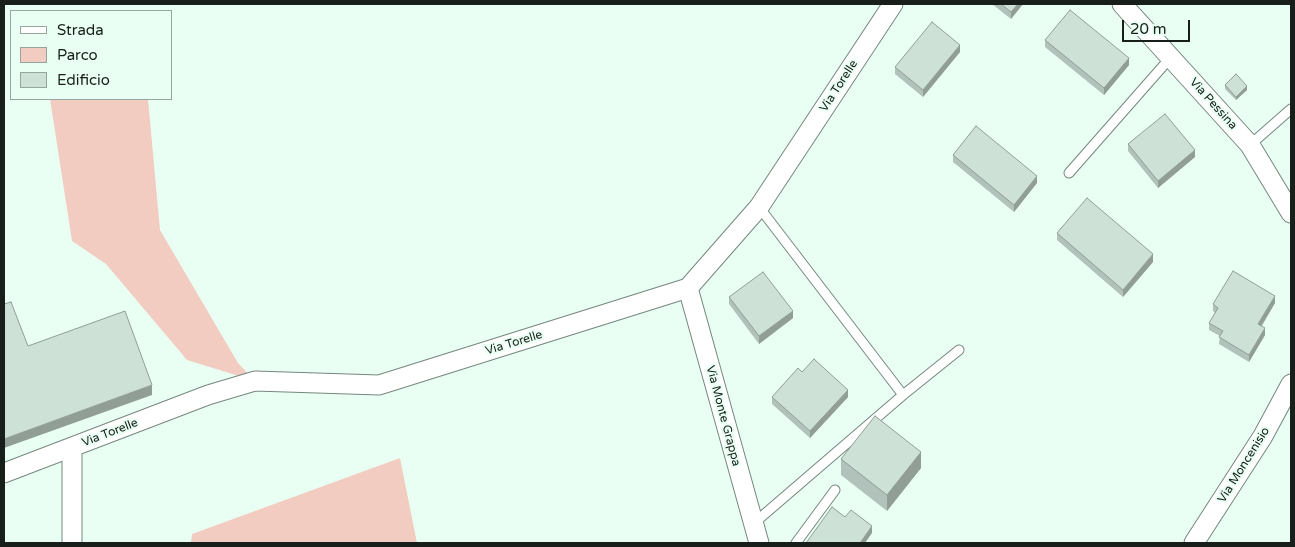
<!DOCTYPE html>
<style>
body{margin:0}
#map{position:relative;width:1295px;height:547px;overflow:hidden;background:#eafff4;font-family:"Varela Round",sans-serif}
canvas{display:block}
.frame{position:absolute;inset:0;border:5px solid #181f1b;pointer-events:none}
.legend{position:absolute;left:10px;top:10px;width:162px;height:90px;box-sizing:border-box;background:#eafff4;border:1px solid #96a59d;margin:0;padding:6px 9px;list-style:none;font-size:15px;color:#181f1b}
.legend li{display:flex;align-items:center;gap:10px;height:25px}
.legend b{width:25px;border:1px solid #96a59d}
.scale{position:absolute;left:1122px;top:20px;width:68px;height:22px;box-sizing:border-box;border:2px solid #181f1b;border-top:0;padding-left:6px;font-size:15px;line-height:18px;white-space:nowrap;color:#181f1b;-webkit-text-stroke:4px #eafff4;paint-order:stroke}
</style>
<div id="map">
<canvas width="1295" height="547"></canvas>
<div class="frame"></div>
<ul class="legend">
<li><b style="height:6px;background:#fff"></b>Strada</li>
<li><b style="height:14px;background:#f2ccc0"></b>Parco</li>
<li><b style="height:14px;background:#cde1d7"></b>Edificio</li>
</ul>
<div class="scale">20 m</div>
</div>
<script>
const ctx = document.querySelector('canvas').getContext('2d');
ctx.lineJoin = 'round';
function fillPath(path, color) { ctx.fillStyle = color; ctx.fill(path, 'evenodd'); }
const toPath = rows => new Path2D(rows.map(r => 'M' + r).join(''));
function strokePath(path, color, width, dash) { ctx.strokeStyle = color; ctx.lineWidth = width; ctx.lineCap = dash ? 'butt' : 'round'; ctx.setLineDash(dash || []); ctx.stroke(path); }
function drawText(font, color, halo, rows, align = 'center') {
  ctx.font = font + ' "Varela Round",sans-serif'; ctx.lineWidth = 4.5; ctx.setLineDash([]); ctx.textBaseline = 'middle'; ctx.strokeStyle = halo; ctx.fillStyle = color; for (const [text, x, y, turn = 0] of rows) {
    ctx.save(); ctx.translate(x, y); ctx.rotate((+turn || 0) * Math.PI / 180); ctx.textAlign = isNaN(turn) ? turn : align; if (halo) ctx.strokeText(text, 0, 0); ctx.fillText(text, 0, 0); ctx.restore();
  }
}
const green = toPath([
 [50,99,148,99,160,230,238,363,255,381,187,360,106,264,72,241],
 [400,458,417,543,191,543,192,534]
]);
const lane = toPath([
 [1250,145,1291,109],
 [1069,173,1171,57],
 [759,207,903,395,959,350],
 [753,524,903,395],
 [796,543,835,490]
]);
const street = toPath([
 [1122,4,1250,145,1291,213],
 [688,288,759,543],
 [72,447,72,543],
 [4,473,208,395,255,381,379,385,688,288,759,207,893,4],
 [1194,543,1263,436,1291,384]
]);
const wall = toPath([
 [992,4,1023,4,1011,19],
 [1045,40,1129,65,1104,95,1045,47],
 [960,52,923,97,895,74,895,67],
 [1225,85,1247,90,1236,100,1225,89],
 [1128,144,1195,157,1158,188,1128,151],
 [953,155,1037,183,1014,212,953,162],
 [1057,233,1153,262,1123,297,1057,240],
 [729,297,793,318,759,344,729,304],
 [1275,303,1262,326,1265,335,1249,362,1219,344,1220,336,1209,330,1209,323,1215,313,1213,311,1213,304],
 [802,372,848,397,810,438,772,404,772,397],
 [841,459,921,468,887,511,841,475]
]);
const shadedWall = toPath([
 [1018,4,1023,4,1011,19,1011,12],
 [960,45,960,52,923,97,923,90],
 [1129,58,1129,65,1104,95,1104,88],
 [1247,86,1247,90,1236,100,1236,97],
 [1195,150,1195,157,1158,188,1158,181],
 [1037,176,1037,183,1014,212,1014,205],
 [1153,254,1153,262,1123,297,1123,290],
 [1275,296,1275,303,1258,331,1258,324],
 [793,311,793,318,759,344,759,336],
 [1265,328,1265,335,1249,362,1249,355],
 [152,385,152,395,4,448,4,439],
 [848,390,848,397,810,438,810,431],
 [921,452,921,468,887,511,887,495],
 [872,526,872,533,865,543,860,543]
]);
const building = toPath([
 [1001,4,1018,4,1011,12,1001,4],
 [1070,10,1129,58,1104,88,1045,40,1070,10],
 [932,22,960,45,923,90,895,67,932,22],
 [1236,74,1247,86,1236,97,1225,85,1236,74],
 [1165,114,1195,150,1158,181,1128,144,1165,114],
 [976,126,1037,176,1014,205,953,155,976,126],
 [1087,198,1153,254,1123,290,1057,233,1087,198],
 [1233,271,1275,296,1258,324,1265,328,1249,355,1219,337,1223,331,1209,323,1218,308,1213,304,1233,271],
 [763,272,793,311,759,336,729,297,763,272],
 [11,302,28,346,125,311,152,385,4,439,4,304,11,302],
 [814,359,848,390,810,431,772,397,798,368,802,372,814,359],
 [875,416,921,452,887,495,841,459,875,416],
 [832,507,845,517,851,510,872,526,860,543,806,543,832,507]
]);
const streetNames = [
 ["Via Torelle",839,86,-57],
 ["Via Pessina",1213,104,48],
 ["Via Torelle",514,343,-17],
 ["Via Monte Grappa",723,416,75],
 ["Via Torelle",110,433,-21],
 ["Via Moncenisio",1244,465,-58]
];
fillPath(green, '#f2ccc0');
strokePath(lane, '#75877e', 11);
strokePath(street, '#75877e', 21);
strokePath(lane, '#fff', 9);
strokePath(street, '#fff', 19);
fillPath(wall, '#b0c2b9');
fillPath(shadedWall, '#909e96');
fillPath(building, '#cde1d7');
strokePath(building, '#909e96', 1);
drawText('12px', '#181f1b', '#eafff4', streetNames);
</script>
